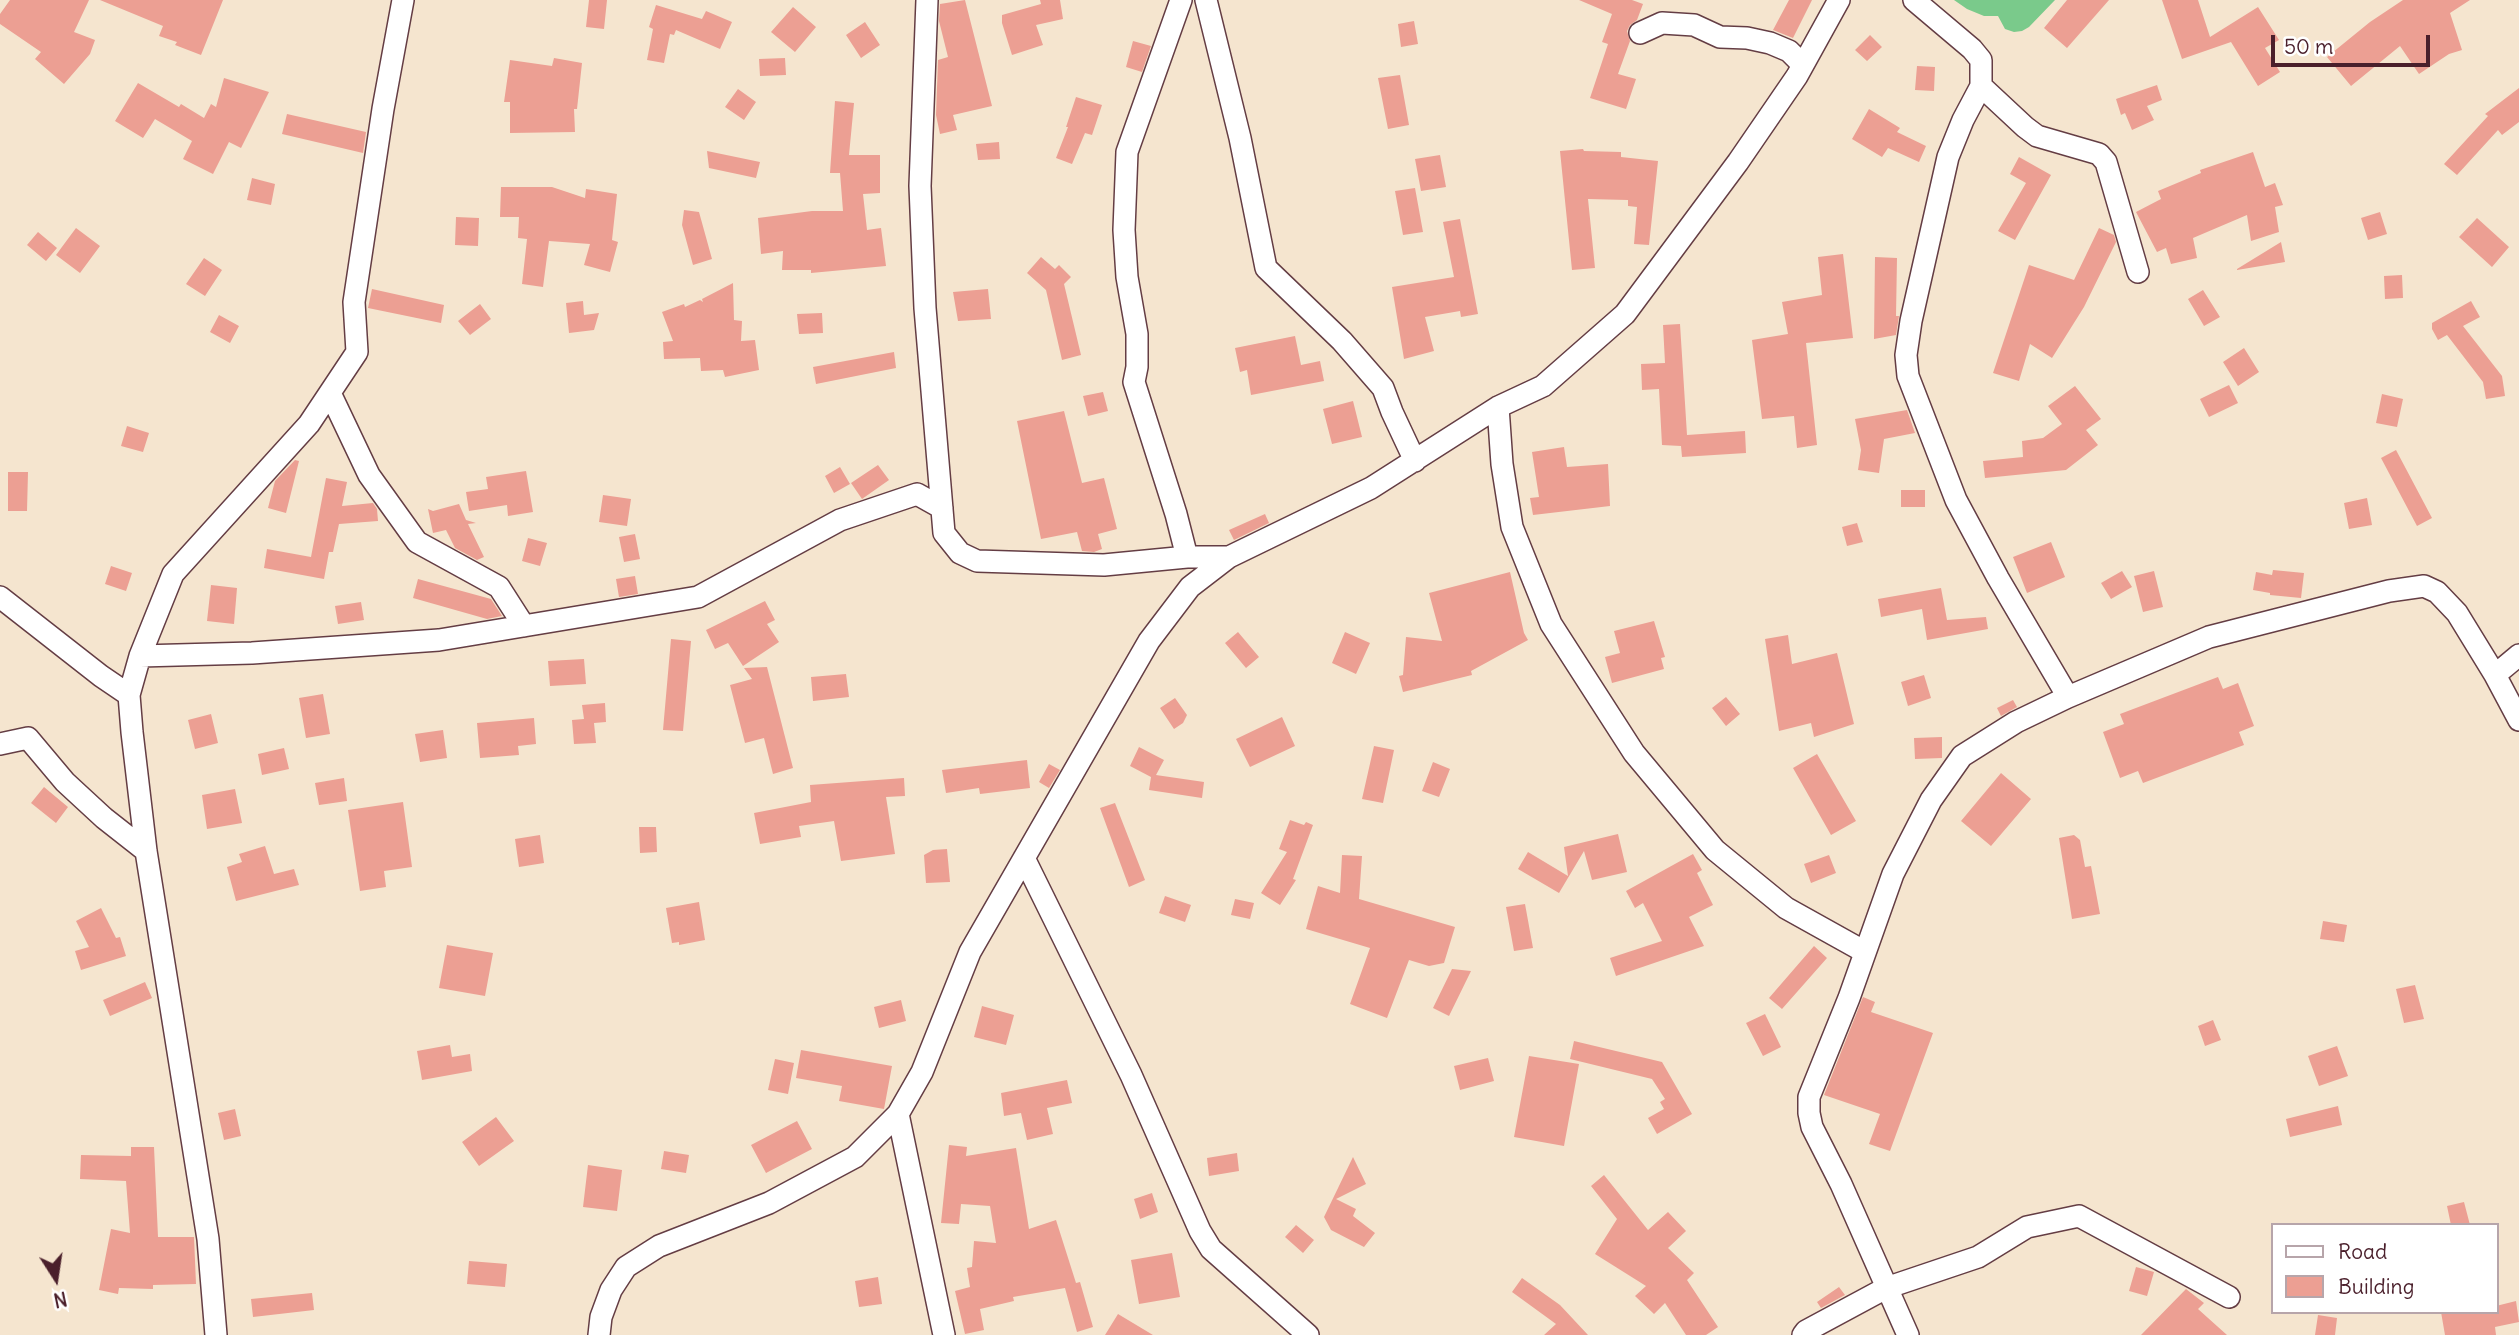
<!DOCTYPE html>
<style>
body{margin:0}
#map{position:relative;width:2519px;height:1335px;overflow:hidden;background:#f5e5cf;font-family:Delius,sans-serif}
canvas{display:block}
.legend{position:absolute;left:2271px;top:1223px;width:228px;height:91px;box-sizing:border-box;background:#fff;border:2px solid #b7a5aa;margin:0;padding:9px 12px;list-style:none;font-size:21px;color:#4a1f2b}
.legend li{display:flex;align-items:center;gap:14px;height:35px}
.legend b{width:35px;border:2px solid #b7a5aa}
.north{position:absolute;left:21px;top:1244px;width:70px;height:70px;-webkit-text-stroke:5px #fff;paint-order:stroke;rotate:168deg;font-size:19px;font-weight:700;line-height:28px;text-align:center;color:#4a1f2b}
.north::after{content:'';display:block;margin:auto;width:24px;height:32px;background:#4a1f2b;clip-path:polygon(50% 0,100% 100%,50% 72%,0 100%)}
.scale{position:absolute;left:2271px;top:35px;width:159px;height:32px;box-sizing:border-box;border:4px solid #4a1f2b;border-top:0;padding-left:9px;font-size:21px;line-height:24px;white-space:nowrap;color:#4a1f2b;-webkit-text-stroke:5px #fff;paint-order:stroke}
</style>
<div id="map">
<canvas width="2519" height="1335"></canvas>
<ul class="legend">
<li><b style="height:9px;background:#fff"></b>Road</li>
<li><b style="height:19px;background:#ec9f93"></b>Building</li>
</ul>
<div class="north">N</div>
<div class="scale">50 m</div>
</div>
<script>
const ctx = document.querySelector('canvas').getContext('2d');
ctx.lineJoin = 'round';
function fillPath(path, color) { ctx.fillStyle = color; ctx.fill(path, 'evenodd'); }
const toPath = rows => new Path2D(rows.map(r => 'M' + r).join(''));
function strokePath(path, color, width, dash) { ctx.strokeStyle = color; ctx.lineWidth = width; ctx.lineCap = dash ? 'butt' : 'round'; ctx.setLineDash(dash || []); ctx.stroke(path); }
const green = toPath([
 [1954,0,2055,0,2029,27,2022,31,2014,32,2005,29,1998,16,1984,16,1967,9]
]);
const building = toPath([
 [10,0,89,0,74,32,95,40,90,54,64,84,35,59,41,52,0,24,0,14],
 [100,0,223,0,201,55,175,45,177,42,159,36,163,26],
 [589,0,607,0,604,29,586,27],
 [965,0,992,106,953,115,957,130,940,134,936,115,938,60,948,57,939,21,940,4],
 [1040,0,1060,0,1063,19,1036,25,1043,45,1012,55,1002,23,1002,15,1041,4],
 [1579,0,1632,0,1643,4,1637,20,1630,25,1627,31,1630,41,1618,74,1636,79,1626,109,1590,98,1608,44,1602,42,1612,14],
 [1789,0,1812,0,1793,38,1773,30],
 [2067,0,2109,0,2067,48,2044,28],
 [2162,0,2198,0,2210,37,2258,7,2279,40,2265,48,2280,72,2258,86,2231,42,2182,59],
 [2403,0,2470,0,2450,13,2462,50,2449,54,2419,74,2400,46,2351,86,2327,57,2370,22],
 [656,5,702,19,706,11,732,22,720,49,676,30,674,35,670,34,664,63,647,60,653,29,649,27],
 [793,7,816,27,795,52,771,32],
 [1414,21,1418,44,1401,47,1398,24],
 [865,22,880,45,861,58,846,35],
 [1870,35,1882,47,1867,61,1855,50],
 [1133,41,1151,46,1142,72,1126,67],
 [554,58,582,63,577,109,574,109,575,132,510,133,510,102,504,102,510,60,552,66],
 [785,58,786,75,760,76,759,59],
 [1917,66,1935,67,1934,91,1915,90],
 [1400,75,1409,125,1388,129,1378,78],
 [224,78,269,92,241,148,229,142,213,174,183,159,192,141,155,119,143,138,115,121,138,83,179,107,181,104,204,118,211,104,216,107],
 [2157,85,2162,100,2147,106,2154,120,2132,130,2125,113,2121,115,2116,99],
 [2519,88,2519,122,2502,135,2498,130,2457,175,2444,164,2488,116,2485,114],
 [738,89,756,102,744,120,725,107],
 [1076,97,1102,105,1092,135,1085,133,1072,164,1056,158,1068,127,1066,127],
 [835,101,854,103,849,155,880,155,880,193,863,194,867,230,881,228,886,266,811,273,811,270,782,270,783,251,761,254,758,218,812,211,843,211,840,173,830,173],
 [1869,109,1900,128,1897,132,1926,146,1919,162,1888,148,1882,157,1852,139],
 [287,114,366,132,363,153,282,134],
 [999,142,1000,159,978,160,976,144],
 [1583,149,1584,151,1621,152,1621,157,1658,161,1649,245,1634,244,1637,207,1628,206,1628,200,1588,199,1595,268,1572,270,1560,151],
 [707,151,760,162,756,178,709,168],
 [2253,152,2265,187,2275,183,2283,205,2275,207,2279,232,2251,241,2247,215,2193,238,2197,258,2171,264,2166,248,2157,252,2136,212,2161,199,2158,191,2201,173,2200,170],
 [1440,155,1446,187,1421,191,1415,159],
 [2019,157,2051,175,2015,240,1998,231,2026,183,2010,174],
 [252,178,275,184,271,205,247,200],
 [501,187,552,187,585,198,586,189,617,194,612,240,618,242,610,272,584,265,590,244,549,241,543,287,522,284,527,239,518,238,519,217,500,217],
 [1415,188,1423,232,1403,235,1395,191],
 [684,210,699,212,712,259,693,265,682,225],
 [2380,212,2387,234,2368,240,2361,218],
 [456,217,479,218,478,246,455,245],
 [2477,218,2509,247,2492,267,2459,237],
 [1460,219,1478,314,1461,317,1460,311,1425,317,1434,351,1404,359,1392,287,1454,277,1443,222],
 [76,228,100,246,80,273,56,255],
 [2099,228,2114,235,2116,242,2084,307,2052,358,2030,344,2019,381,1993,373,2029,265,2074,280],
 [38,232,57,248,46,261,27,245],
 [2281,242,2285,262,2237,270,2237,269],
 [1843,254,1853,338,1806,343,1817,445,1797,448,1794,416,1762,419,1752,340,1788,334,1782,302,1822,295,1818,257],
 [1041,257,1055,269,1059,265,1071,277,1064,284,1081,355,1062,360,1046,290,1027,273],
 [1875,257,1897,258,1896,316,1899,316,1896,335,1874,339],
 [204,258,222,270,205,296,186,284],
 [2402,275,2403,298,2385,299,2384,276],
 [733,283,734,320,742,321,741,341,755,340,759,370,725,377,723,370,701,371,700,358,664,359,663,342,673,341,662,312,684,304,685,307,700,300,703,302,702,299],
 [372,289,444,305,441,323,368,308],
 [988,289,991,319,958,321,953,292],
 [2203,290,2220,317,2204,326,2188,299],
 [583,301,584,315,599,313,594,330,569,333,566,303],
 [2471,301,2480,317,2463,326,2502,376,2505,396,2486,399,2483,382,2447,335,2438,340,2432,329,2432,323],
 [480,304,491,319,470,335,458,321],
 [822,313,823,333,799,334,797,314],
 [219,315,239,326,230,343,210,332],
 [1680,324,1687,435,1745,431,1746,453,1682,457,1681,446,1662,445,1659,389,1642,390,1641,364,1665,363,1663,325],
 [1295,336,1301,365,1320,361,1324,381,1251,395,1247,370,1240,372,1235,348],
 [2244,348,2259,372,2238,386,2223,362],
 [894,352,896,368,816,384,813,367],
 [2229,385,2238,403,2209,417,2200,399],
 [2075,386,2101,419,2086,430,2098,445,2066,470,1985,478,1983,461,2023,457,2022,441,2043,438,2062,424,2048,406],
 [1103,392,1108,411,1088,416,1083,396],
 [2382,394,2403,399,2397,427,2376,423],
 [1353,401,1362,437,1332,444,1323,409],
 [1907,410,1915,433,1884,439,1879,473,1858,470,1861,450,1855,419],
 [1064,411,1082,483,1104,478,1117,529,1098,534,1102,549,1094,552,1082,551,1077,532,1041,539,1017,421],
 [127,426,149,433,143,452,121,446],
 [1564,447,1567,467,1608,464,1610,506,1533,515,1530,498,1539,497,1532,452],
 [2396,450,2432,518,2417,526,2381,458],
 [295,460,299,461,286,513,268,508,275,481],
 [878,465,889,480,862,499,851,483],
 [840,467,850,484,834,493,825,476],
 [526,471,533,512,508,516,507,505,469,511,466,492,488,489,486,477],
 [8,472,28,472,27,511,8,511],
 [326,478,347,482,342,506,373,503,377,509,378,521,339,524,333,552,329,552,324,579,264,568,267,549,311,557],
 [1901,490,1925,490,1925,507,1901,507],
 [603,495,631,499,627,526,599,522],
 [2367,498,2372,525,2349,529,2344,503],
 [459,504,466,520,476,523,468,524,484,557,477,560,455,548,446,530,433,533,428,509,433,511],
 [1265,514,1269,523,1234,540,1229,530],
 [1857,523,1863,542,1847,546,1842,527],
 [635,534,640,559,624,562,619,537],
 [528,538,547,543,540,566,522,561],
 [2051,542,2065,577,2027,593,2013,557],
 [111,566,132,573,126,591,105,584],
 [2273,570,2304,573,2301,598,2270,595,2270,593,2253,590,2256,572,2272,575],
 [2122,571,2132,587,2111,599,2101,583],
 [2154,571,2163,607,2143,612,2134,576],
 [1510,572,1524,633,1528,640,1471,671,1472,675,1403,692,1399,676,1403,675,1406,637,1442,641,1429,593],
 [635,576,638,594,619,597,616,579],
 [418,579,491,599,502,616,487,619,413,598],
 [211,585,237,588,234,624,207,621],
 [1941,588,1947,620,1986,617,1988,629,1927,640,1922,609,1881,617,1878,599],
 [765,601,775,620,767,624,779,642,743,666,728,643,715,649,706,630],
 [361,602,364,620,338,624,335,606],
 [1654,621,1665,657,1661,658,1664,669,1612,683,1605,657,1620,653,1614,631],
 [1238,632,1259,657,1246,668,1225,643],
 [1345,632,1370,643,1356,674,1332,663],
 [1788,635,1792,664,1837,653,1854,724,1814,737,1811,723,1779,731,1765,639],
 [671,639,691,641,683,731,663,730],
 [584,659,586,684,550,686,548,661],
 [767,667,793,768,773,774,764,738,745,743,730,685,752,679,744,668],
 [846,674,849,697,813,701,811,677],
 [1924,675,1931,698,1908,706,1901,682],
 [2218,677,2223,689,2238,683,2254,726,2239,732,2244,745,2143,783,2138,771,2120,778,2103,732,2124,724,2120,714],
 [323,694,330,734,306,738,299,698],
 [1726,697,1740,714,1726,726,1712,708],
 [1175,698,1187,715,1183,723,1174,729,1160,708],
 [2013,700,2017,707,2001,716,1997,708],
 [605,703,606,722,594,723,596,743,574,744,572,720,584,719,582,705],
 [211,714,218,743,195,749,188,720],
 [1282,717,1295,746,1250,767,1236,739],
 [534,718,536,744,518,746,519,755,480,758,477,723],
 [443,730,447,758,420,762,415,734],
 [1942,737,1942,758,1915,759,1914,738],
 [1374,746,1394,750,1383,803,1362,799],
 [1139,747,1164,760,1156,775,1204,782,1202,798,1149,790,1151,777,1130,766],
 [284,748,289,769,262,775,258,754],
 [1817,754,1856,821,1831,835,1793,768],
 [1027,760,1030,788,980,794,979,788,946,793,942,770],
 [1433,762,1450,769,1439,797,1422,791],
 [1049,764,1060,770,1049,788,1039,782],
 [2001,773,2031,799,1991,846,1961,821],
 [344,778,347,801,319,805,315,783],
 [904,778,905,796,886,797,895,854,841,861,834,821,799,826,801,837,760,844,754,813,811,802,810,785],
 [44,787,68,807,56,823,31,803],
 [235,789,242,823,207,829,202,795],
 [403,802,412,867,384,871,386,887,360,891,348,810],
 [1115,803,1145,880,1129,887,1100,808],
 [1290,820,1304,825,1306,822,1313,825,1293,879,1296,880,1280,905,1261,893,1287,852,1279,849],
 [639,827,656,827,657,852,640,853],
 [1618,834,1627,872,1592,880,1584,851,1559,893,1518,869,1528,852,1568,876,1564,847],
 [540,835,544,863,519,867,515,839],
 [2074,835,2080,840,2085,867,2091,866,2100,914,2072,919,2059,838],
 [265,846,274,874,294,869,299,885,236,901,227,867,242,862,239,854],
 [947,849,950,882,926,883,924,855,933,850],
 [1693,854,1702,870,1697,873,1713,905,1689,917,1704,946,1616,976,1610,958,1662,941,1643,903,1635,908,1626,891],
 [1342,855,1362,856,1359,899,1455,927,1444,963,1429,966,1409,960,1387,1018,1350,1004,1370,948,1306,929,1318,886,1340,893],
 [1829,855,1836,873,1811,883,1804,864],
 [1165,896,1191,905,1185,922,1159,913],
 [1235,899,1254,903,1250,919,1231,915],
 [699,902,705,940,679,945,679,942,672,943,666,908],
 [1525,904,1533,948,1514,951,1506,907],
 [101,908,116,938,120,937,126,956,81,970,75,951,89,947,76,921],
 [2323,921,2347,925,2344,942,2320,939],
 [447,945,493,953,485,996,439,988],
 [1814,946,1827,958,1782,1009,1769,998],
 [1452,969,1471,971,1449,1016,1433,1008],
 [145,982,152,998,110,1016,103,1000],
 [2415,985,2424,1019,2404,1023,2396,989],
 [1863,997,1875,1002,1871,1012,1933,1033,1890,1151,1869,1144,1880,1114,1824,1095],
 [901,1000,906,1021,879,1028,874,1007],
 [982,1006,1014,1015,1006,1045,974,1037],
 [1765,1014,1781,1047,1763,1056,1746,1023],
 [2213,1020,2221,1040,2205,1046,2198,1026],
 [1574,1041,1662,1062,1692,1114,1657,1134,1648,1118,1664,1109,1660,1102,1665,1099,1652,1079,1570,1059],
 [450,1045,452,1057,470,1054,472,1071,422,1080,417,1051],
 [2337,1046,2348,1076,2319,1086,2308,1056],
 [801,1050,892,1066,884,1109,839,1101,842,1086,796,1078],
 [1529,1056,1579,1064,1564,1146,1514,1137],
 [1488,1058,1494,1081,1460,1090,1454,1066],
 [775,1059,794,1063,788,1094,768,1090],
 [1067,1080,1072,1103,1047,1108,1053,1134,1027,1140,1021,1113,1004,1116,1001,1093],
 [2338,1106,2342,1125,2290,1137,2286,1119],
 [235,1109,241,1136,224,1140,218,1113],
 [496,1117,514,1141,479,1166,462,1142],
 [797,1121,812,1149,766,1173,751,1145],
 [949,1145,967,1147,966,1156,1016,1148,1029,1229,1056,1220,1076,1283,1080,1282,1093,1327,1077,1332,1065,1288,1013,1297,1014,1301,980,1309,984,1330,965,1334,955,1291,970,1287,967,1268,972,1267,974,1241,996,1243,990,1206,961,1204,959,1224,941,1223],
 [131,1147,154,1147,158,1237,194,1237,196,1284,153,1285,153,1289,119,1288,118,1294,99,1290,111,1229,130,1233,126,1181,80,1179,81,1155,131,1156],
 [664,1151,689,1155,686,1173,661,1169],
 [1237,1153,1239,1171,1209,1176,1207,1158],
 [1353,1157,1366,1184,1336,1199,1356,1209,1353,1216,1375,1233,1364,1247,1331,1230,1324,1217],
 [588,1165,622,1170,617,1211,583,1207],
 [1604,1175,1648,1230,1668,1212,1686,1231,1668,1248,1694,1273,1687,1280,1718,1327,1706,1335,1686,1335,1665,1303,1654,1314,1635,1296,1646,1286,1595,1254,1617,1219,1591,1186],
 [1152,1193,1158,1212,1140,1219,1134,1199],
 [2464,1202,2470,1225,2451,1225,2447,1206],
 [1296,1225,1314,1240,1303,1253,1285,1237],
 [1172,1253,1180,1297,1139,1304,1131,1260],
 [469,1261,507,1264,505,1287,467,1284],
 [2136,1267,2154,1272,2147,1296,2129,1291],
 [878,1277,882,1304,859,1307,855,1281],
 [1522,1278,1560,1305,1588,1335,1544,1335,1556,1324,1512,1292],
 [1839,1287,1845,1295,1821,1308,1817,1302],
 [2186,1289,2204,1303,2198,1309,2227,1335,2141,1335],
 [312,1293,314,1310,253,1317,251,1299],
 [2516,1301,2519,1322,2495,1327,2496,1335,2445,1335,2441,1312,2496,1312,2496,1306],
 [1118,1314,1153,1335,1105,1335],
 [2318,1315,2337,1318,2335,1335,2315,1335]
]);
const minor = toPath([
 [927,0,920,186,925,308,944,533,960,553,977,561,1104,565,1187,557,1229,557],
 [1181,0,1127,152,1124,230,1127,277,1137,334,1137,367,1134,382,1176,514,1187,557],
 [1206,0,1240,138,1266,268,1342,341,1383,388,1392,412,1415,461],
 [1914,0,1972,49,1981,60,1981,86,1963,120,1948,157,1911,321,1906,355,1908,376,1956,500,1998,578,2068,697],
 [1640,33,1662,23,1694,25,1720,37,1747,38,1770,43,1789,51,1803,65],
 [1981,86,2025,127,2037,136,2099,154,2106,162,2138,272],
 [330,393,369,475,417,542,499,587,524,626],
 [1498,407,1502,464,1512,527,1551,624,1634,753,1715,850,1786,908,1865,952],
 [0,597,101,676,129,695],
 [2519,655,2495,675,2519,720],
 [140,656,252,653,439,640,698,597,840,520,917,494,942,508],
 [0,744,28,738,65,782,104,818,146,851],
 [1024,858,1131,1075,1200,1231,1211,1249,1308,1335],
 [898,1114,944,1335],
 [216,1335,208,1239,146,851,132,732,129,695,140,656,173,574,309,424,357,352,354,302,383,109,403,0],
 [599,1335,601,1317,611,1290,626,1267,659,1246,769,1203,855,1157,898,1114,922,1072,970,952,1149,641,1190,587,1229,557,1371,488,1498,407,1543,386,1625,314,1738,162,1797,76,1839,0],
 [1803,1335,1806,1331,1886,1288,1978,1257,2027,1227,2079,1216,2229,1297],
 [1908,1335,1841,1184,1812,1127,1809,1113,1809,1097,1849,998,1893,874,1931,800,1962,756,2016,722,2068,697,2209,637,2389,591,2424,586,2437,592,2457,613,2495,675]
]);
fillPath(green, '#7aca8b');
fillPath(building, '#ec9f93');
strokePath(minor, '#643d44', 24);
strokePath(minor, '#fff', 21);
</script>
